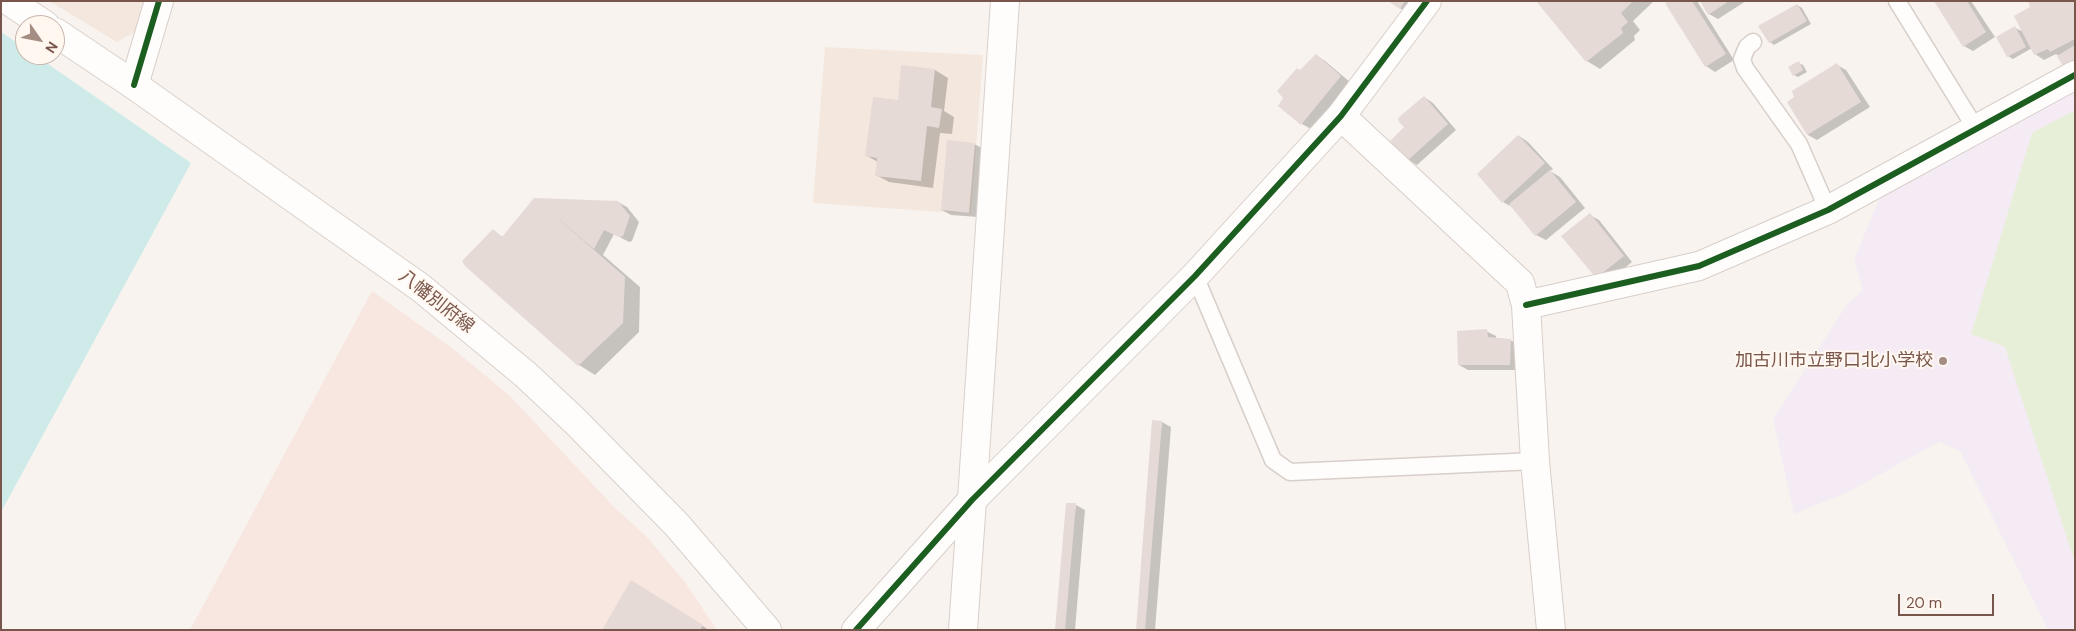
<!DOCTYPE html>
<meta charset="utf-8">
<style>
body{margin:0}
#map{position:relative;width:2076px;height:631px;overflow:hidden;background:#f8f3ee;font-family:"DM Sans",sans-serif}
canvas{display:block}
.frame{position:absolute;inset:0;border:2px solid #79564b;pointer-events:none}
.north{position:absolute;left:15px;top:15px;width:50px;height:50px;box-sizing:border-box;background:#fff7f0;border:1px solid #c9b7ae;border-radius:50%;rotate:123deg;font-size:14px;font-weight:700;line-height:20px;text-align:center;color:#79564b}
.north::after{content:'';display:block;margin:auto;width:18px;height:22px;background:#a58d84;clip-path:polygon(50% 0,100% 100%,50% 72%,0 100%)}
.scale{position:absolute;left:1898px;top:594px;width:96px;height:22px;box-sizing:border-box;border:2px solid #79564b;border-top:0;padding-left:6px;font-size:15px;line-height:18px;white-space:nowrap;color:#79564b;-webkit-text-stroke:4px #fff7f0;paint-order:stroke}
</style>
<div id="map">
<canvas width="2076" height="631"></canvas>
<div class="frame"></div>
<div class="north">N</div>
<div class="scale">20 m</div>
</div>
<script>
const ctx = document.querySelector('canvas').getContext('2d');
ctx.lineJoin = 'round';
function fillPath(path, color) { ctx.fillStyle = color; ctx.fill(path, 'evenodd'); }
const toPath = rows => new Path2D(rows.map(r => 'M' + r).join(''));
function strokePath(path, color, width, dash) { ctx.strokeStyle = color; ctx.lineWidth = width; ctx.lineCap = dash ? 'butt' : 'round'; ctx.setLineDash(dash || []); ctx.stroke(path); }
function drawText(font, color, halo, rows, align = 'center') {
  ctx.font = font + ' "DM Sans","Noto Sans JP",sans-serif'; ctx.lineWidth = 4; ctx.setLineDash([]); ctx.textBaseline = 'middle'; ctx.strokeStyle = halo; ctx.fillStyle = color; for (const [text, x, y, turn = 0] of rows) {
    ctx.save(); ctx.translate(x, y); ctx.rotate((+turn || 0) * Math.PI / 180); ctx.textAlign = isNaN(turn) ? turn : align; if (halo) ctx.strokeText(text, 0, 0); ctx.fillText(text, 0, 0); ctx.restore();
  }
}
const residential = toPath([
 [49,1,148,1,139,30,117,42],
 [825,47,983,55,971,214,813,203]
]);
const commercial = toPath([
 [372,291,452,348,510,396,614,507,646,536,685,582,717,630,190,630]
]);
const education = toPath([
 [2075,87,2075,630,2048,630,1960,451,1939,442,1846,493,1794,514,1773,419,1848,303,1863,290,1854,260,1881,194]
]);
const green = toPath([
 [2075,110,2075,563,2005,347,1971,334,2032,133]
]);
const water = toPath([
 [1,32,25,48,25,55,35,55,191,163,1,512]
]);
const shadow = toPath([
 [1390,1,1411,1,1404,11],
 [1538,1,1654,1,1633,21,1640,30,1634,36,1635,40,1600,69,1587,61],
 [1672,1,1697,1,1734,60,1715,72,1706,66,1667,4],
 [1701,1,1746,1,1718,19,1709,14],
 [1935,1,1971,1,1995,37,1973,51,1964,46],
 [2075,1,2075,68,2056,54,2044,60,2035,54,2032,48,2013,59,2008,56,1998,37,2015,28,2024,32],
 [1797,5,1802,8,1811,24,1774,45,1770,42],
 [1316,55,1325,61,1350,82,1311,129,1302,124,1300,71],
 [1799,63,1803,65,1807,72,1798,77,1794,75],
 [1837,65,1846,70,1870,107,1817,140,1808,135,1789,102],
 [902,66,935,70,948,78,944,111,954,117,952,134,940,133,933,188,889,182,876,175,878,162,867,156,899,101],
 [1424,97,1433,103,1456,130,1417,165,1408,160],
 [1519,136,1528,142,1553,169,1550,171,1560,177,1585,208,1546,240,1536,235,1512,207,1503,202],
 [974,144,984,149,978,217,951,215,942,210],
 [534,200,618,202,627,207,639,222,632,241,629,242,614,234,603,255,640,287,639,332,595,375,579,365,466,265,493,231,503,237],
 [1590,215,1599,220,1632,262,1606,283,1597,277],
 [1486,331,1496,336,1496,339,1510,340,1520,345,1519,370,1468,370,1459,365],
 [1162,422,1171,427,1155,630,1137,630],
 [1076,505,1085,510,1075,630,1056,630],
 [645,590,709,630,604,630]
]);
const building = toPath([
 [1388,1,1405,1,1400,9],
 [1536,1,1633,1,1621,13,1628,22,1621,28,1623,33,1586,62],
 [1669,1,1692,1,1726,54,1705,67,1665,3],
 [1700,1,1729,1,1708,15],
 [1934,1,1967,1,1986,32,1963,47],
 [2028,1,2075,1,2075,39,2050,52,2048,49,2034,55,2014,16,2030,7],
 [1797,4,1807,21,1769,43,1758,26],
 [2015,26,2026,47,2007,57,1996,37],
 [2075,45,2075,63,2065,69,2057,56],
 [1316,54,1341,76,1301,125,1278,106,1283,98,1277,91,1297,68,1300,70],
 [1799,61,1803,70,1793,76,1788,67],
 [1837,63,1861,102,1807,135,1787,102,1794,97,1792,91],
 [901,65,935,69,931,107,942,109,939,128,927,126,921,181,875,176,877,158,865,156,873,97,898,100],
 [1424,96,1448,124,1407,161,1390,141,1404,127,1399,122,1398,118],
 [1518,135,1545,163,1502,203,1477,174],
 [947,140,975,143,969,213,941,210],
 [1550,170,1576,202,1535,236,1509,204],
 [534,198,618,201,630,216,623,236,619,237,604,230,594,249,545,207,625,277,623,323,578,366,465,266,462,261,493,229,502,237],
 [1590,213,1624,256,1596,278,1561,236],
 [1487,329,1488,337,1511,339,1510,365,1458,365,1457,331],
 [1152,420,1162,421,1145,630,1136,630],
 [1066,503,1076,503,1065,630,1055,630],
 [631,580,703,625,700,630,602,630]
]);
const lane = toPath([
 [1897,1,1976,129],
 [1753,42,1747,47,1742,59,1745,68,1799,144,1828,210],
 [1195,276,1273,460,1290,472,1535,461]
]);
const street = toPath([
 [134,85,159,1],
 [1341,116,1520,283,1526,305,1535,461,1551,630],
 [1526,305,1699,266,1828,210,2075,75],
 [856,630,972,500,1195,276,1341,116,1427,1],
 [963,630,972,500]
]);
const secondary = toPath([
 [9,1,45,25],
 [55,32,134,85,421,288,526,375,576,422,677,525,767,630],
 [972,500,1005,1]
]);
const cycleway = toPath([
 [134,85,159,1],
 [1526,305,1699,266,1828,210,2075,75],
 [856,630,972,500,1195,276,1341,116,1427,1]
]);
const markers = [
 [1943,361,5,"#a58d84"]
];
const streetNames = [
 ["八幡別府線",436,302,38]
];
const poiNames = [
 ["加古川市立野口北小学校",1933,361]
];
fillPath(residential, '#f4e8de');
fillPath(commercial, '#f8e7e1');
fillPath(education, '#f4ebf5');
fillPath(green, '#e8efd8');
fillPath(water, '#ceebea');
fillPath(shadow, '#0003');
fillPath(building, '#e5dad5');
strokePath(lane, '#d8ceca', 19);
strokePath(street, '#d8ceca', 30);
strokePath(secondary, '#d9d0cb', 30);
strokePath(lane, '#fefdfc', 16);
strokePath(street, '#fefdfc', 28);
strokePath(secondary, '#fefdfc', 28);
strokePath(cycleway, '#1b5e20', 6);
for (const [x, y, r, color] of markers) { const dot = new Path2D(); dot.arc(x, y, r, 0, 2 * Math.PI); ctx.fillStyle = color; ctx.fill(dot); strokePath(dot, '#fff7f0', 2); }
drawText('18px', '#79564b', '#fff7f0', streetNames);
drawText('18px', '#79564b', '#fff7f0', poiNames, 'right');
</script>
